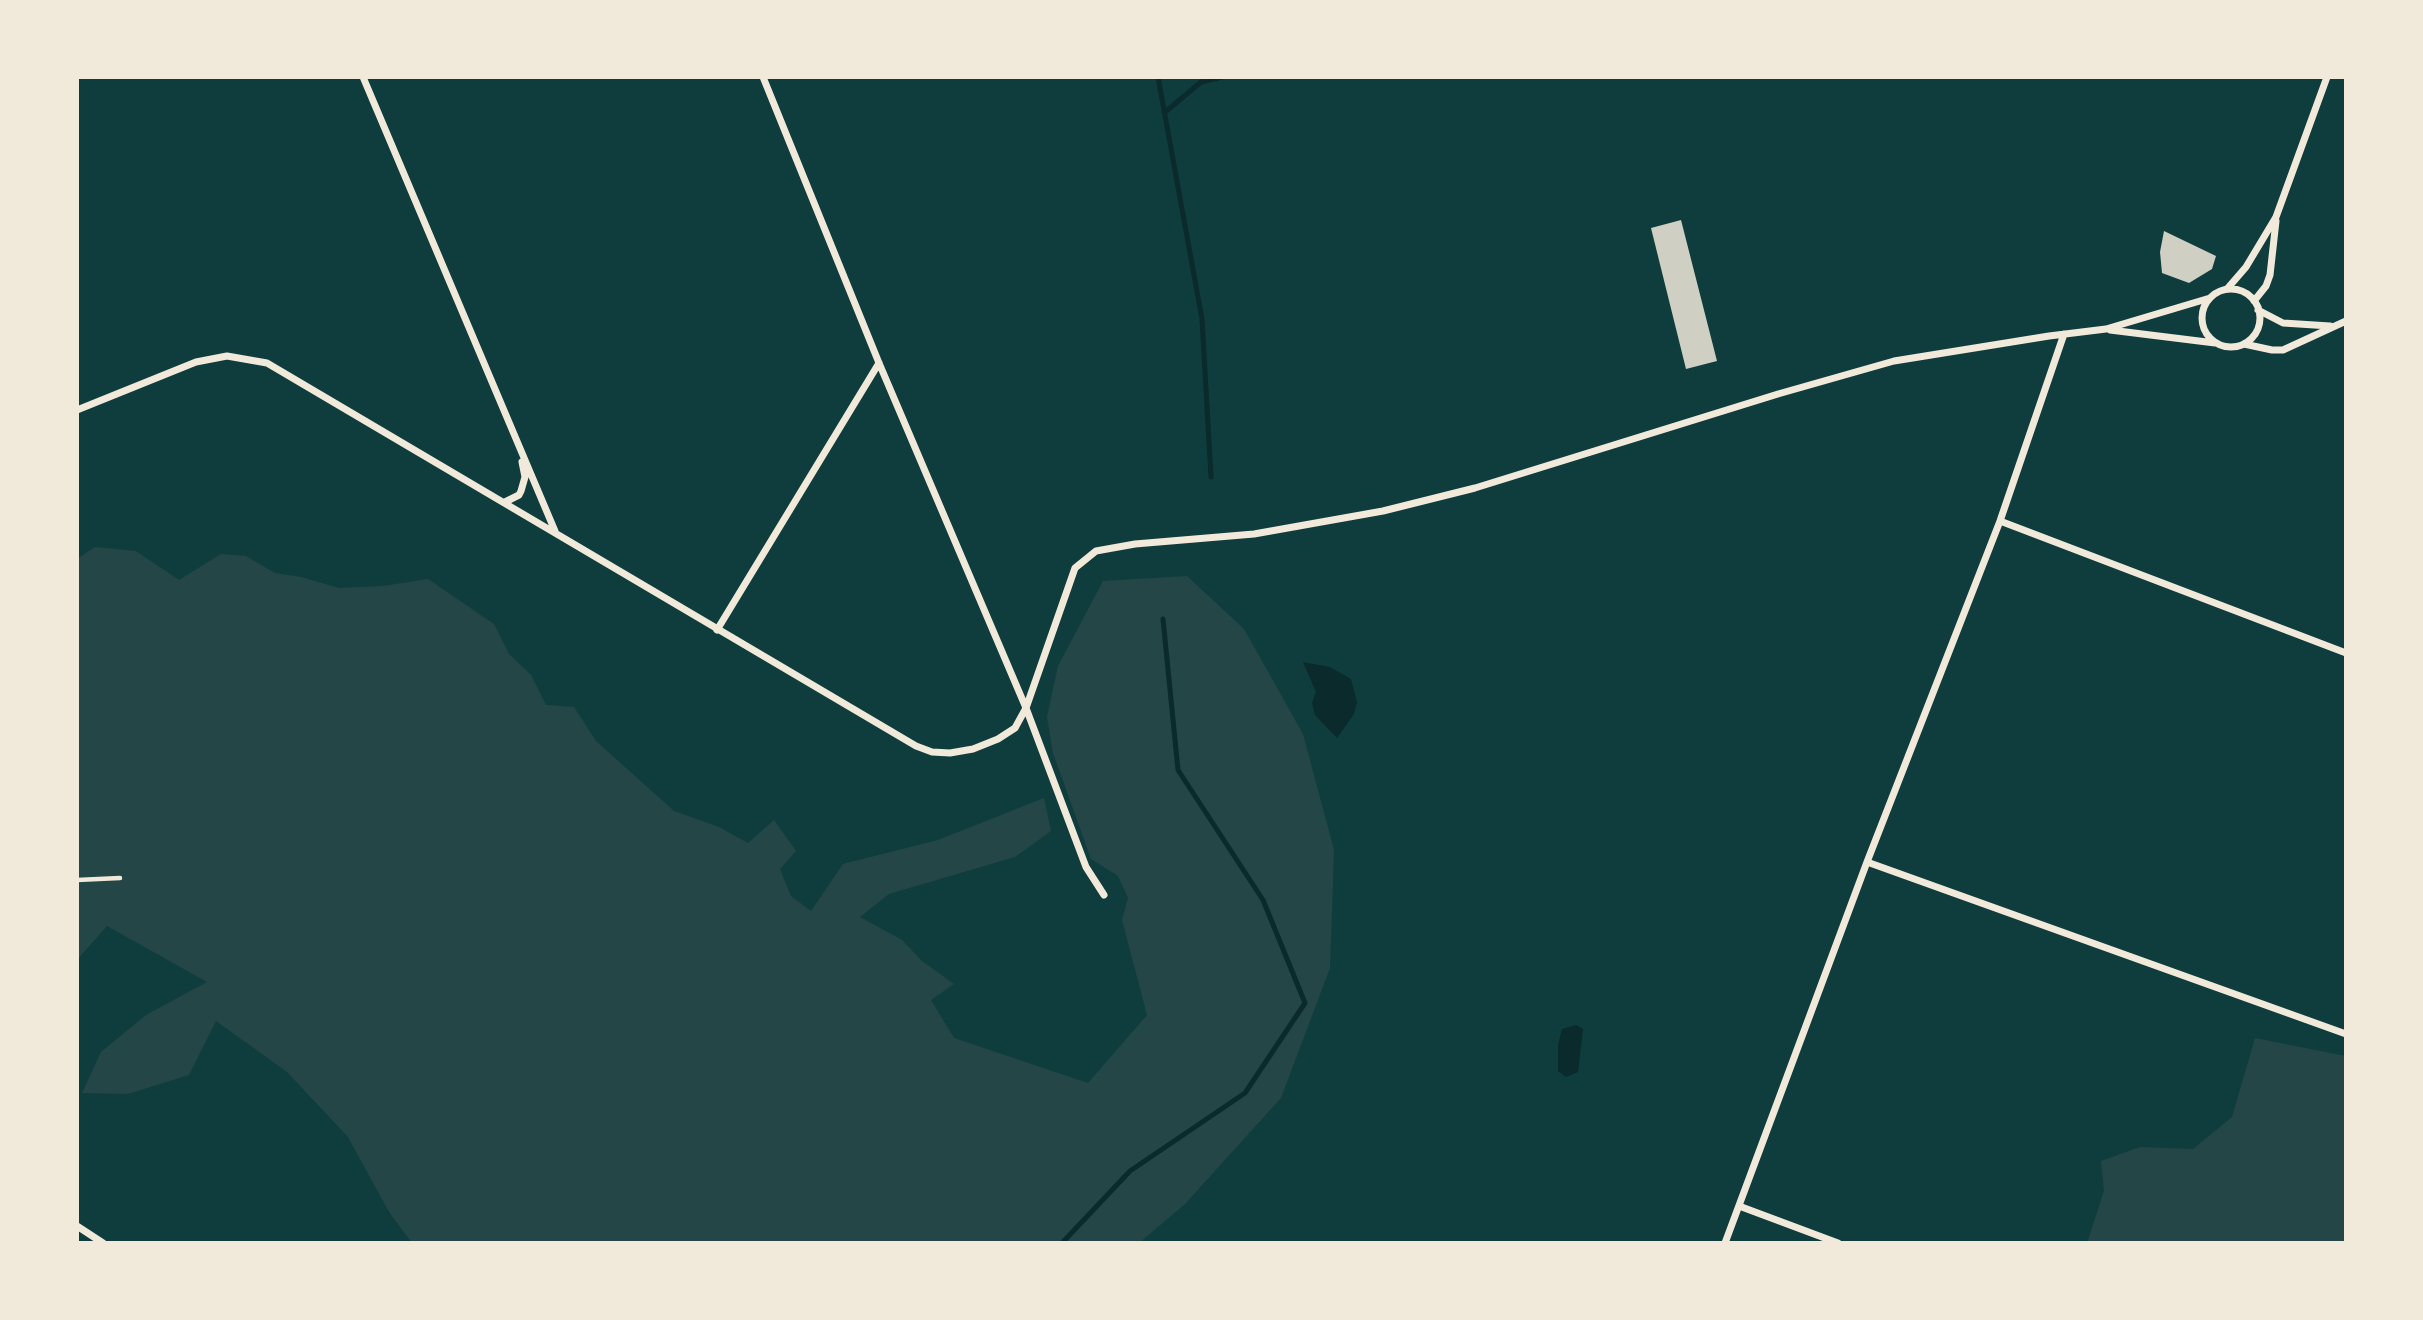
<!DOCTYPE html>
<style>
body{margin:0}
#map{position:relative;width:2423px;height:1320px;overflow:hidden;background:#0f3d3e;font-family:"Titillium Web",sans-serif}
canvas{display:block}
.frame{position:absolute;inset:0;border:79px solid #f1e9da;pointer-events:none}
</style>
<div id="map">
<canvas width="2423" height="1320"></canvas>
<div class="frame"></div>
</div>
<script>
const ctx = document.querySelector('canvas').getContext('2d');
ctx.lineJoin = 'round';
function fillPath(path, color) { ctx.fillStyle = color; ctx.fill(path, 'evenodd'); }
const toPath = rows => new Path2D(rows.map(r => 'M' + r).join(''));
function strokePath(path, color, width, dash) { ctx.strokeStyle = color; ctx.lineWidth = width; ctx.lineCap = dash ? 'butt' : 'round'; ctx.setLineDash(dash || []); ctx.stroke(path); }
const green = toPath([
 [95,547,136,551,179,580,221,554,246,556,275,573,301,577,339,588,383,586,428,579,494,624,509,654,531,675,546,705,574,707,596,741,674,811,719,827,748,843,774,820,796,851,780,869,791,896,811,911,843,864,938,840,1044,798,1051,831,1015,857,889,894,860,917,902,940,922,961,954,984,931,1000,954,1038,1088,1083,1147,1015,1122,920,1128,898,1118,876,1091,859,1053,753,1047,717,1058,666,1103,581,1187,576,1244,629,1303,734,1334,850,1330,968,1281,1098,1185,1204,1139,1243,412,1243,389,1212,348,1137,287,1072,216,1021,189,1075,128,1094,82,1093,101,1052,146,1015,207,982,107,926,77,960,77,559],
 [2255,1038,2346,1056,2346,1243,2087,1243,2104,1191,2101,1161,2140,1147,2193,1149,2232,1117]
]);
const water = toPath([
 [1303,662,1330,667,1351,679,1357,702,1354,714,1337,738,1315,715,1312,703,1316,692],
 [1576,1025,1583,1029,1578,1072,1566,1077,1558,1071,1558,1045,1562,1029]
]);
const stream = toPath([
 [1158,77,1202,319,1211,477],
 [1164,113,1201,82,1222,77],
 [1062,1243,1130,1171,1245,1093,1305,1003,1263,900,1178,770,1163,619]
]);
const building = toPath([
 [1681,220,1717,361,1686,369,1651,228],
 [2164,231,2216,256,2212,269,2189,283,2162,273,2160,252]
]);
const service = toPath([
 [77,880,120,878]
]);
const minor = toPath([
 [363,77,555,531],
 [763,77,879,363,1026,708,1086,867,1104,895],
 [2227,289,2246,267,2276,217,2327,77],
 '2202 318a29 29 0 1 1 58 0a29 29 0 1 1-58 0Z',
 [2254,301,2266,286,2270,275,2276,221],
 [2258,310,2283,323,2330,326],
 [2110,330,2215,343],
 [2244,344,2272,350,2283,350,2346,321],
 [77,410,196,362,227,356,267,363,916,746,932,752,950,753,973,749,998,739,1015,728,1026,708,1075,568,1096,551,1135,544,1254,534,1383,511,1475,488,1778,394,1894,361,2049,336,2106,329,2210,298],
 [505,502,519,495,521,491,525,477,522,462],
 [2000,521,2346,653],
 [717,630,879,363],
 [1867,862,2346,1034],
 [1739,1206,1838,1243],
 [77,1226,103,1243],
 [1725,1243,1867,862,2000,521,2064,334]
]);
fillPath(green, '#244646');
fillPath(water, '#0a2a2b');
strokePath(stream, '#0a2a2b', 5);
fillPath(building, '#cfcfc3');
strokePath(service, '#f1e9da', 4.5);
strokePath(minor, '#f1e9da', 7);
</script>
